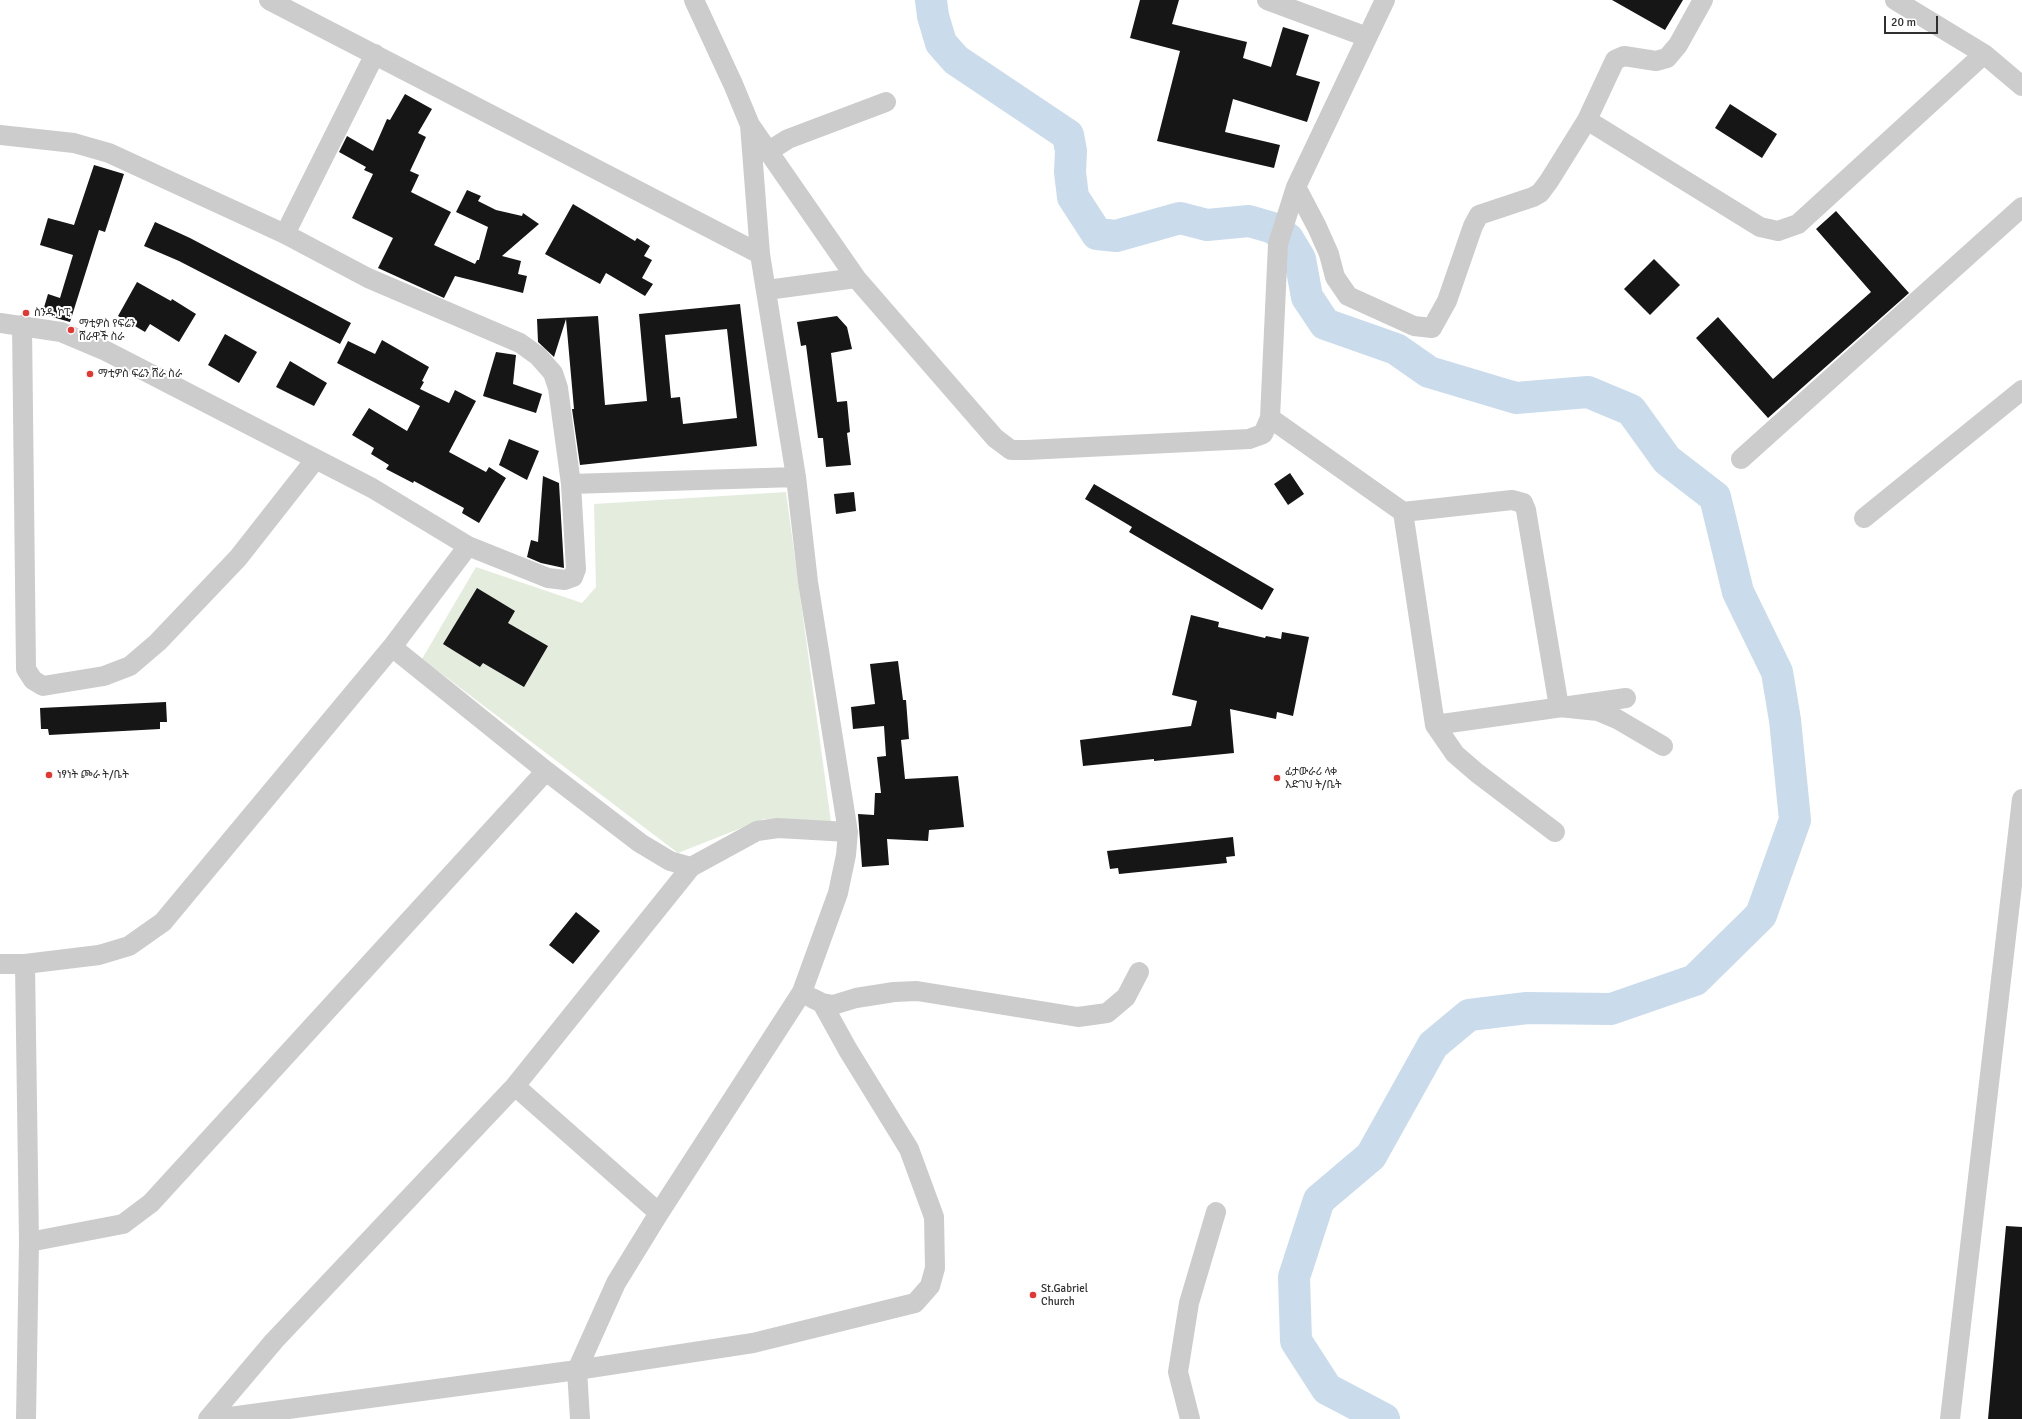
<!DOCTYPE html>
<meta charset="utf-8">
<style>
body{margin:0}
#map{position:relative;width:2022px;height:1419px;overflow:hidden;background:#fff;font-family:Signika,sans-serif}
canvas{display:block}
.scale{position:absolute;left:1884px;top:16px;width:54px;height:18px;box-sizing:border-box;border:2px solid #2f2f2f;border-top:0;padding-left:5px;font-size:12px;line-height:14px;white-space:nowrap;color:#2f2f2f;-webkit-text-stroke:3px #fff;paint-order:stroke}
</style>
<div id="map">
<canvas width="2022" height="1419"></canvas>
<div class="scale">20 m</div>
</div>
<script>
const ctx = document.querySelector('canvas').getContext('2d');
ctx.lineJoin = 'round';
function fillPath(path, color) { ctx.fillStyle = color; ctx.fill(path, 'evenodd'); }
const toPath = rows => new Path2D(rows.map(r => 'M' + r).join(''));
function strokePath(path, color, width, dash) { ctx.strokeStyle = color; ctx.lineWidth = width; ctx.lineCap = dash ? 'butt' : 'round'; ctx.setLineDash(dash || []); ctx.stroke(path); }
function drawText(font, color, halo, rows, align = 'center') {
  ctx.font = font + ' Signika,"Noto Sans Ethiopic",sans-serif'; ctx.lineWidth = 4; ctx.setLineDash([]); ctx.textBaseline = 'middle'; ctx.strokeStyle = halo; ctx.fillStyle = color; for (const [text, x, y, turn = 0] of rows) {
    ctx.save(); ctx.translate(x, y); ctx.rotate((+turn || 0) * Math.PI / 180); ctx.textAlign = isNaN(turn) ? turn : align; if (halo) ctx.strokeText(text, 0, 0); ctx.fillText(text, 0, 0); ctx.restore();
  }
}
const green = toPath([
 [786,492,831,822,764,819,678,853,422,659,476,567,582,603,596,587,594,504]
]);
const river = toPath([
 [931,0,933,16,941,43,956,60,1068,135,1071,151,1070,172,1073,197,1097,234,1116,236,1180,218,1207,225,1249,221,1273,228,1288,239,1300,259,1307,297,1325,324,1396,349,1429,372,1516,398,1588,392,1631,410,1667,460,1715,497,1738,592,1777,672,1785,720,1795,820,1761,915,1695,980,1611,1009,1527,1008,1469,1015,1433,1045,1371,1156,1319,1200,1294,1277,1296,1341,1327,1389,1384,1419]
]);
const building = toPath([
 [1140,0,1179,0,1172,24,1247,42,1243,58,1271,67,1283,27,1309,35,1296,75,1320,82,1307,122,1233,99,1225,132,1280,145,1274,168,1157,141,1180,51,1130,38],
 [1612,0,1683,0,1665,30],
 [405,94,432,109,418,133,426,137,410,171,419,175,411,192,451,212,434,245,475,264,477,260,479,260,488,227,456,212,467,190,481,196,478,201,496,210,522,216,523,213,539,224,502,256,521,261,518,274,527,276,523,293,455,276,444,298,378,268,393,238,352,218,373,174,364,170,366,167,339,152,347,136,373,151,387,119,390,120],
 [1730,104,1777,134,1762,158,1715,128],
 [94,165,124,174,105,232,99,230,70,322,42,314,48,294,60,298,73,255,40,245,48,218,74,225],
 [573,204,635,241,637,238,650,246,644,256,652,260,642,278,653,284,645,296,606,273,600,284,545,254],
 [1836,211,1909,293,1768,418,1696,338,1718,317,1773,379,1871,292,1816,229],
 [155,222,190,238,351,323,340,344,179,261,144,246],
 [1654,259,1680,285,1650,315,1624,289],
 [137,282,171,301,172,299,196,314,179,342,150,324,145,332,118,316],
 [740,304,757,446,580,465,572,409,574,409,566,319,554,357,538,342,537,319,598,316,605,405,647,401,639,314],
 [727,329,737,418,683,424,680,397,671,398,665,335],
 [837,316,847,327,852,349,831,353,837,402,847,401,850,432,847,433,851,465,826,467,823,438,818,438,806,345,801,346,797,322],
 [225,334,257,352,239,383,208,365],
 [382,340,429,367,422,381,424,382,420,389,449,403,455,390,476,401,449,452,486,472,489,467,506,478,479,523,462,513,464,508,414,481,413,483,386,469,389,465,371,454,374,448,352,435,369,408,407,431,420,406,337,363,348,341,375,354],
 [496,352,516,355,513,384,542,394,536,413,483,396],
 [290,361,327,383,314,406,276,387],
 [509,439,539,451,527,480,499,465],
 [1290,473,1304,494,1288,505,1274,484],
 [543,476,559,483,564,568,541,563,527,557,531,540,538,542],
 [1094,484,1274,589,1262,610,1129,532,1132,527,1085,499],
 [854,492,856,511,836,514,834,494],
 [477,588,515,611,508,623,548,646,524,687,483,663,480,667,443,644],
 [1191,615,1219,622,1218,627,1265,638,1266,636,1281,639,1282,632,1309,637,1293,716,1277,712,1276,719,1230,709,1234,753,1154,761,1154,759,1083,766,1080,740,1191,726,1197,701,1172,695],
 [898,661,903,700,906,700,909,739,901,740,905,779,958,776,964,827,929,830,928,841,887,839,889,865,862,867,858,814,874,815,875,793,881,793,877,757,886,756,884,726,853,729,851,707,875,704,870,664],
 [166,702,167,722,160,722,160,729,49,735,48,729,41,729,40,708],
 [1233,837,1235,856,1226,857,1227,863,1119,874,1118,868,1110,869,1107,851],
 [576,912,600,931,573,964,549,945],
 [2006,1226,2022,1227,2022,1419,1988,1419]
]);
const minor = toPath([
 [269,0,760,254,750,125,733,84,694,0],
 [1267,0,1367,37],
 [1385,0,1296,187,1317,227,1329,254,1335,277,1348,296,1414,326,1432,328,1447,301,1473,226,1479,215,1533,197,1540,193,1549,181,1587,120,1615,60,1624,56,1656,61,1667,58,1678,45,1703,0],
 [1895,0,1984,54,2022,86],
 [1587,120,1760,227,1778,231,1798,224,1984,54],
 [750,125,856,278,995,438,1011,450,1027,450,1249,439,1263,434,1270,418,1278,244,1296,187],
 [0,135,74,143,109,153,285,234,368,278,520,343,538,356,553,373,558,388,571,484,796,477],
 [769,151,788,139,886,102],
 [285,234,375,54],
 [767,290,856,278],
 [0,323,61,332,106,351,372,488,468,546,548,578,565,580,573,577,576,569,571,484],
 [22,325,26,669,33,680,43,686,104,676,130,666,158,642,238,558,315,460],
 [1270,418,1403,512,1435,725,1455,754,1477,773,1555,832],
 [1741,459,2022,207],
 [1403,512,1512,500,1523,503,1526,510,1559,707,1598,711,1617,719,1663,746],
 [1864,518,2022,390],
 [392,647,546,771,640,843,670,861,691,867,757,831,778,828,848,832],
 [1435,725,1626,698],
 [0,964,25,964,99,955,129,946,163,922,392,647,468,546],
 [25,964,29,1242,26,1419],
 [812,998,822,1003,833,1005,856,998,894,992,917,991,1078,1017,1107,1013,1126,997,1139,972],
 [515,1086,659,1213],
 [29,1242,123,1224,151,1203,546,771],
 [208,1419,274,1341,515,1086,691,867],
 [215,1419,577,1370,753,1343,915,1303,930,1286,935,1268,934,1217,909,1149,848,1050,822,1003],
 [580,1419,577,1370,616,1283,659,1213,802,992,838,893,846,855,848,832,808,582,796,477,760,254],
 [1190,1419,1178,1372,1189,1303,1216,1212],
 [1950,1419,2022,799]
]);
const markers = [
 [26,313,4,"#e63632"],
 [71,330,4,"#e63632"],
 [90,374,4,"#e63632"],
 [49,775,4,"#e63632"],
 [1277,778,4,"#e63632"],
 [1033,1295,4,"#e63632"]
];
const poiNames = [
 ["ስንዱ ኮፒ",34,313],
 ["ማቲዎስ የፍሬን",79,324],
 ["ሸራዋች ስራ",79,337],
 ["ማቲዎስ ፍሬን ሸራ ስራ",98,374],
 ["ፊታውራሪ ላቀ",1285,772],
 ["እድገህ ት/ቤት",1285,785],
 ["ነፃነት ጮራ ት/ቤት",57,775],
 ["St.Gabriel",1041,1289],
 ["Church",1041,1302]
];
fillPath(green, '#e4eddd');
strokePath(river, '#cadbec', 32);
fillPath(building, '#161616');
strokePath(minor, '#ccc', 20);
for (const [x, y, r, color] of markers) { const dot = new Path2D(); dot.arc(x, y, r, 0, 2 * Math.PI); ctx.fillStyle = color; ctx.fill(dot); strokePath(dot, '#fff', 1.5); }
drawText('11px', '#2f2f2f', '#fff', poiNames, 'left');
</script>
